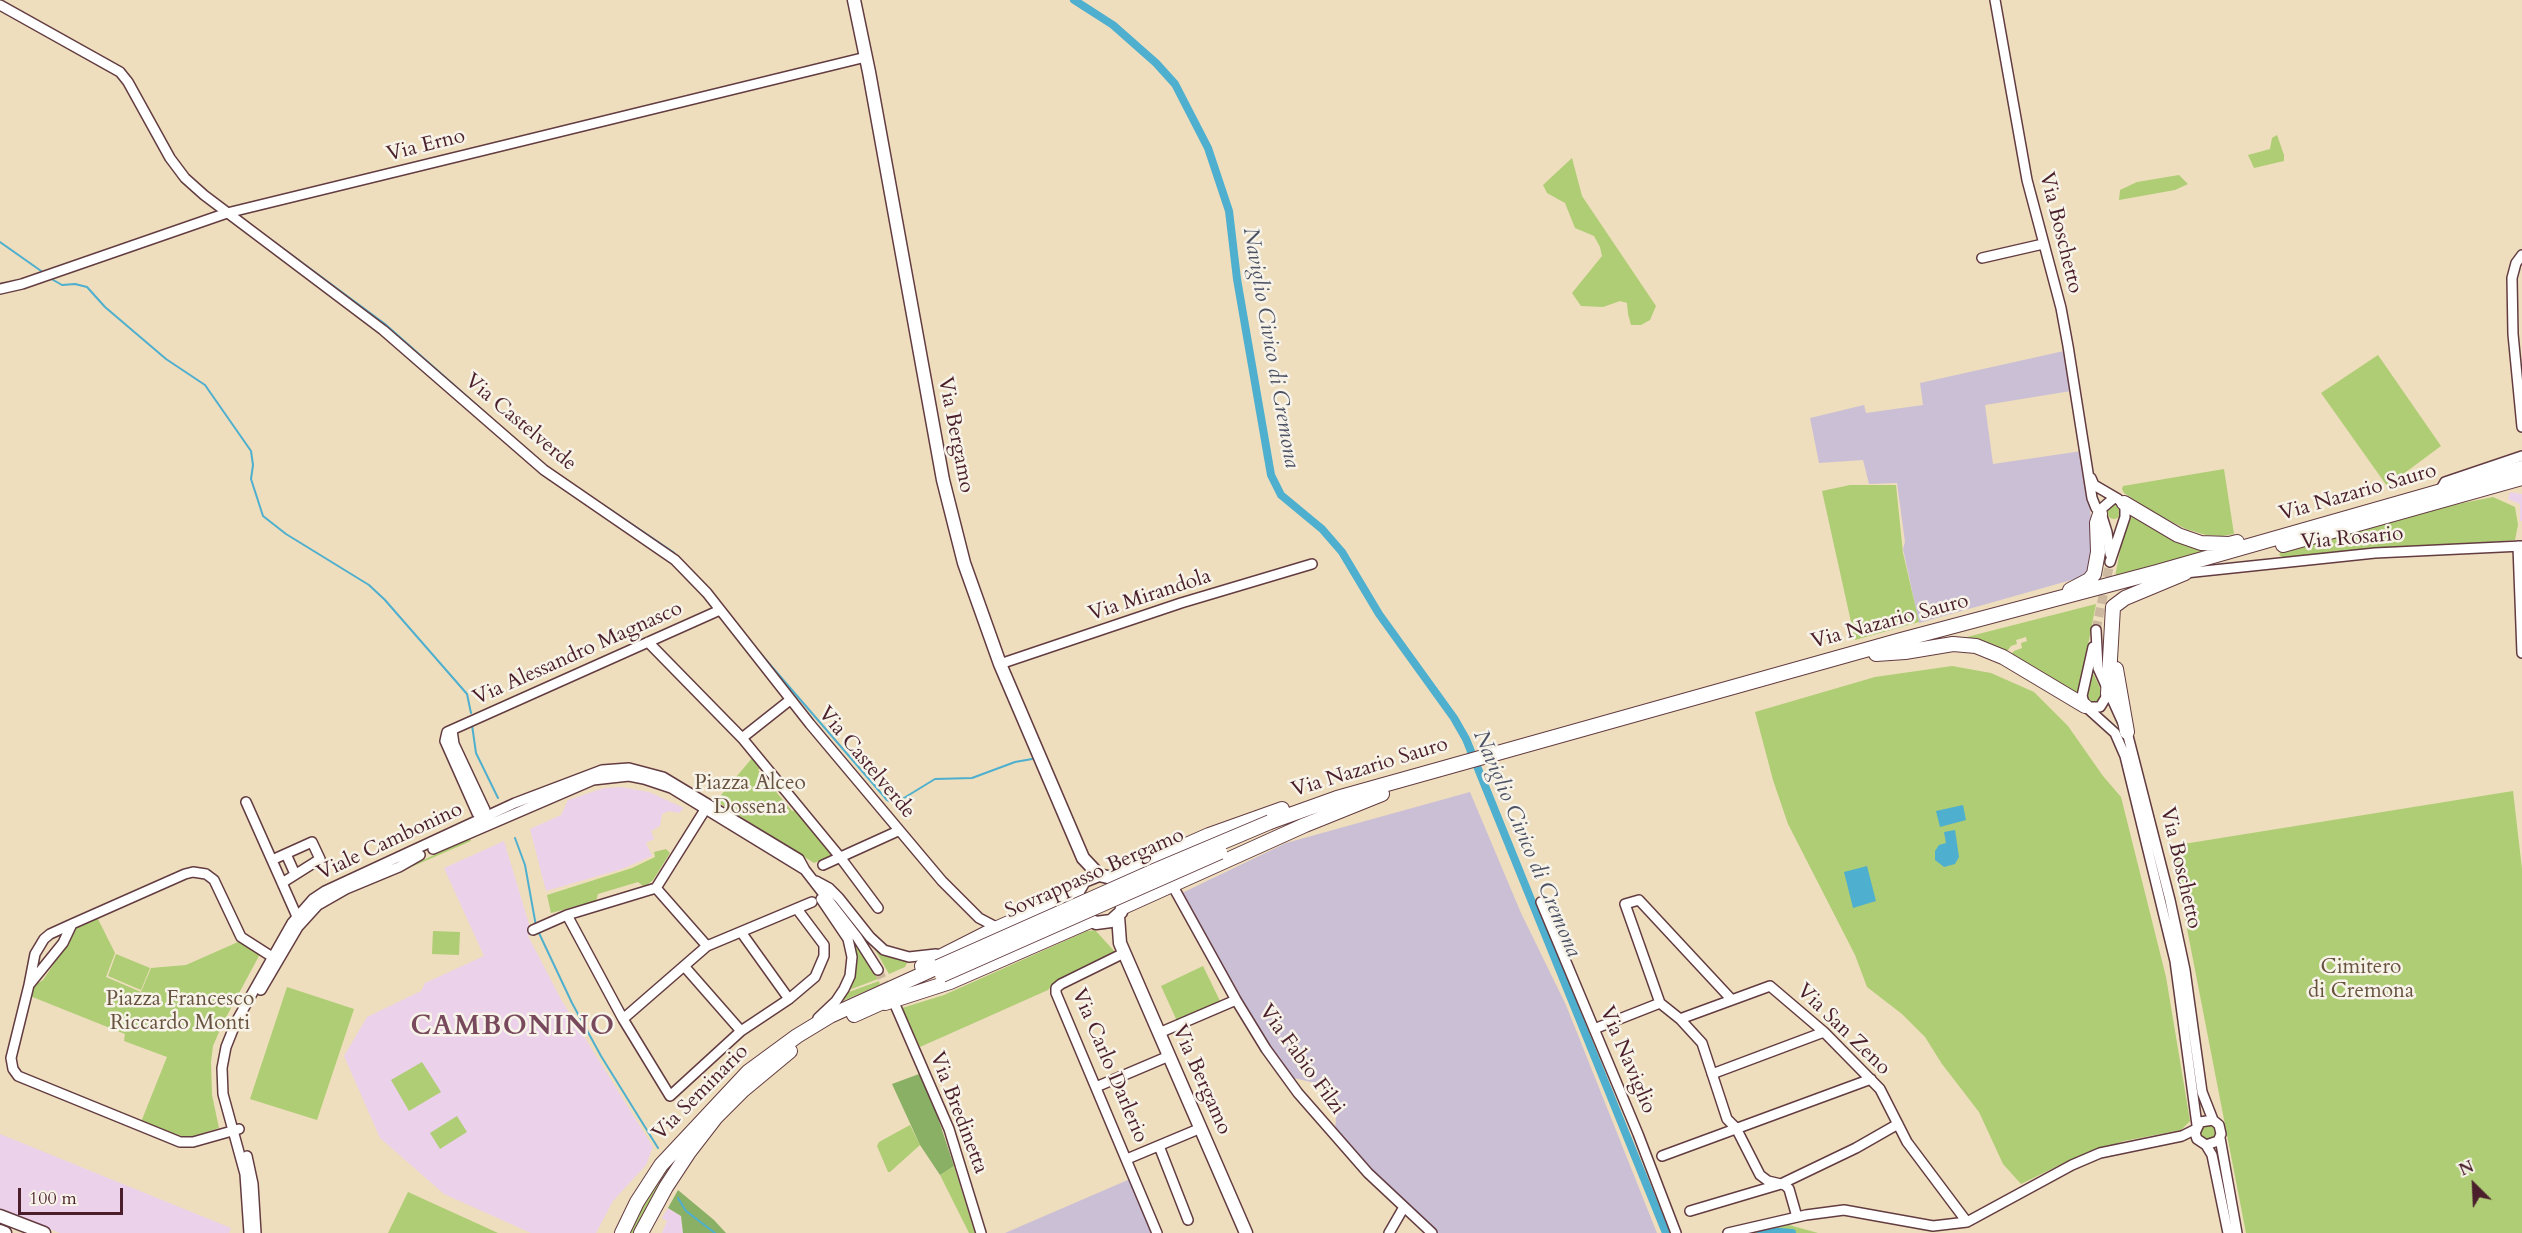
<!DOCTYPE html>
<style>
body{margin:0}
#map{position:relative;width:2522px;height:1233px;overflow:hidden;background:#eedebd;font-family:Cardo,serif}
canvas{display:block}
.north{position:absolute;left:2444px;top:1155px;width:60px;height:60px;-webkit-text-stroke:4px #f7f3e8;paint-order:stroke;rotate:336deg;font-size:16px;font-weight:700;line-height:24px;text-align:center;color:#4a1f2b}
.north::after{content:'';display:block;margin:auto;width:21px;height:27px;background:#4a1f2b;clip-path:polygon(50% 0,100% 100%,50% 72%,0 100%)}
.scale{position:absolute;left:18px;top:1188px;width:105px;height:27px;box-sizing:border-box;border:3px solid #4a1f2b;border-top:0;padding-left:8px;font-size:18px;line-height:21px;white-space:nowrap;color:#4a1f2b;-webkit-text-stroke:4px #f7f3e8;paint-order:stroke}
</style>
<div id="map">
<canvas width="2522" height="1233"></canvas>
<div class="north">N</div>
<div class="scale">100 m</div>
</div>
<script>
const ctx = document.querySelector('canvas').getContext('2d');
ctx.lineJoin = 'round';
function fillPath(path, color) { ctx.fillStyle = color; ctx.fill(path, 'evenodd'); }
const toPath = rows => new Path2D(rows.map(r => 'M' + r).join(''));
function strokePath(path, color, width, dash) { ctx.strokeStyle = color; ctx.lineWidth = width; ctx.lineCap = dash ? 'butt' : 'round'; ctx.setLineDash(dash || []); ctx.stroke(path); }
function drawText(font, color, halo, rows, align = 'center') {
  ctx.font = font + ' Cardo,serif'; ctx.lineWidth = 5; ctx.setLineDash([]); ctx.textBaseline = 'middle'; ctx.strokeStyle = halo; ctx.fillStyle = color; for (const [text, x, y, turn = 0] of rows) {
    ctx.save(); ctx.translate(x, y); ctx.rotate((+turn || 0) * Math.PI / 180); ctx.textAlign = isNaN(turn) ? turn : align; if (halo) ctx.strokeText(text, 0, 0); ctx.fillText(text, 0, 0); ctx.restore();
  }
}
const built = toPath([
 [2510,492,2522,494,2522,521,2520,521,2520,504,2508,499],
 [621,787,649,792,684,808,679,813,669,811,662,814,660,826,651,831,654,839,646,843,652,856,622,869,546,891,530,829,561,815,568,800,604,788],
 [504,841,532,934,528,936,562,1001,653,1147,646,1165,613,1201,596,1233,531,1233,444,1194,380,1138,344,1056,367,1017,421,991,425,983,484,956,444,868],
 [0,1134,231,1228,229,1233,60,1233,0,1210],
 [668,1208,681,1216,683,1233,662,1233,667,1221,662,1218]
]);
const industrial = toPath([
 [2064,351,2071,391,1985,405,1993,464,2082,451,2093,531,2094,550,2089,575,1919,623,1903,549,1905,542,1897,483,1869,484,1863,460,1819,463,1810,418,1864,405,1866,413,1923,405,1920,383],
 [1470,792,1521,913,1566,1005,1657,1233,1436,1233,1367,1168,1335,1132,1337,1102,1329,1086,1289,1077,1261,1036,1182,893,1286,843],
 [1137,1176,1162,1233,1005,1233]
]);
const green = toPath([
 [2277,135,2284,155,2284,161,2254,168,2248,155,2270,149,2272,138],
 [1572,158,1582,196,1656,306,1650,320,1641,325,1631,325,1628,314,1627,303,1620,301,1603,307,1581,306,1572,293,1602,256,1600,247,1594,236,1575,228,1565,203,1547,193,1543,185],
 [2179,175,2188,184,2175,190,2119,200,2120,190,2137,182],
 [2378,355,2441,446,2387,486,2321,393],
 [2224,469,2234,534,2222,536,2206,535,2186,529,2156,514,2124,493,2122,489,2123,486],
 [1850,485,1896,485,1903,553,1919,622,1855,640,1822,491],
 [2493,497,2515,507,2518,525,2515,540,2286,559,2279,555,2281,551,2433,509],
 '2107 512a7 7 0 1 1 14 0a7 7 0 1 1-14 0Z',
 [2132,515,2222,547,2115,577,2122,540],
 [2096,604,2079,691,2076,693,2009,657,2014,651,2022,648,2021,643,2027,641,2026,637,2016,640,2017,644,2011,646,2005,654,1959,639],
 [1952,666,1991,673,2034,692,2068,726,2103,776,2121,797,2166,977,2190,1121,2181,1130,2124,1141,2068,1161,2021,1184,2003,1164,1979,1112,1942,1064,1925,1037,1902,1014,1867,987,1855,955,1788,824,1773,780,1755,712,1875,677],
 [2092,671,2102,692,2099,700,2092,703,2086,699,2086,693],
 [753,757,761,767,758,770,792,811,796,810,834,855,814,863,716,801],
 [2513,791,2522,869,2522,1233,2246,1233,2171,846],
 [469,836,471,841,363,888,462,842,461,840],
 [666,849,670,853,653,880,647,885,643,886,638,882,598,894,596,901,551,913,547,895,632,868,655,857,654,852],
 [97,917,115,953,106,977,141,992,151,968,186,965,238,942,260,954,223,1023,213,1046,211,1062,212,1095,219,1128,187,1138,141,1122,167,1057,124,1041,125,1034,30,996,32,987,43,980,65,947,74,928],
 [1095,930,1115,952,1055,982,1048,990,920,1047,902,1008,944,995,1087,931],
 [433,931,460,932,459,955,432,954],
 [849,935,869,961,878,979,849,990,857,956],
 [869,939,908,961,905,967,889,974],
 [116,954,150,968,141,990,108,976],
 [1203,966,1220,1001,1177,1021,1161,986],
 [879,981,880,985,840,1002,846,993],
 [287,987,354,1009,317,1120,250,1099],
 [422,1062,441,1092,409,1111,391,1080],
 [457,1116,467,1132,440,1149,430,1133],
 [2211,1124,2216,1128,2217,1136,2210,1141,2202,1138,2199,1133,2203,1125],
 [910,1125,920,1145,890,1172,888,1172,877,1146,879,1142],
 [697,1130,637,1233,628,1233,661,1171],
 [954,1166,975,1233,969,1233,940,1175],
 [408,1192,498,1233,388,1233],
 [1789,1225,1818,1233,1750,1233]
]);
const forest = toPath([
 [919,1074,935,1109,954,1166,940,1175,920,1145,892,1084],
 [678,1190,714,1220,726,1233,683,1233,681,1216,668,1208]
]);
const water = toPath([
 [1963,805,1966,820,1940,827,1936,811],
 [1955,830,1959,857,1955,864,1944,867,1935,860,1935,851,1939,845,1946,843,1944,832],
 [1867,866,1876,901,1853,908,1844,872]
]);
const stream = toPath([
 [243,219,385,324,489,416],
 [0,242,44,273],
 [48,277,62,285,75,284,87,287,105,307,166,359,205,385,251,451,253,465,251,479,263,516,286,534,369,585,385,600,467,694,471,713],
 [602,504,673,552,712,592],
 [760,653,887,800,894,803,899,801,935,779,972,778,1015,762,1032,759],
 [472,725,476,753,498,798],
 [515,838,525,865,536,926],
 [538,931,572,1003,601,1056,658,1148],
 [678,1198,686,1211,715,1233]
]);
const canal = toPath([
 [1074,0,1113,25,1156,63,1175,84,1208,148,1229,211,1237,279,1271,475,1281,495,1322,529,1342,552,1379,614,1454,718,1466,739,1666,1233],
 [1761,1233,1769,1231,1792,1233]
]);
const minorTunnel = toPath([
 [2096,630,2110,562],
 [878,970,890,995]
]);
const minor = toPath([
 [1995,0,2027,180,2061,308,2068,346,2092,498,2096,508,2100,510],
 [0,5,120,72,128,82,170,158,185,178,204,195,383,330,544,470,675,560,707,593,810,724,942,881,979,918,998,928],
 [2522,255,2516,263,2512,278,2513,334,2522,427],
 [1982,258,2043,244],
 [0,289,22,284,227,213,866,57],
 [2091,478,2094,485,2118,499,2125,506,2125,517,2110,562],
 [2440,491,2445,482,2522,456],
 [2518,546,2522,653],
 [2110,554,2107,532,2100,510,2114,498],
 [2185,573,2375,553,2522,546],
 [2096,630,2098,668,2127,732,2170,900,2185,970,2202,1092,2213,1120],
 [648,642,742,738,840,857,878,908],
 [1000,664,1181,603,1312,564],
 [2085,706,2115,733,2125,756,2175,961,2197,1125],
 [2085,706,2082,696,2093,647],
 [2087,707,2100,707,2108,694],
 [452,730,454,744,485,810,484,818],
 [742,738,790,700],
 [246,802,299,921],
 [486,822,477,813,445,741,447,732,720,610],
 [433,849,593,780,629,776,644,779,671,788,805,870],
 [286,854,295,874],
 [272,860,312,842,320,859,282,883],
 [823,865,898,831],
 [816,881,829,888,839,898,870,937,884,950,909,957,936,954],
 [1170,881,1236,1000,1266,1049,1298,1093,1368,1173,1432,1233],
 [656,888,707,946],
 [1541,902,1638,1134,1676,1233],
 [567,915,623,1019,670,1096,741,1031,789,999,815,977,824,956,824,945,797,909],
 [72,924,63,943,29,985,35,954,44,939,50,934,72,924,185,874,193,872,206,874,214,880,241,937,277,960],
 [533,930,567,915,656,888,708,805],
 [741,932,789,999],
 [1124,953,1061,984,1056,988,1056,993,1157,1233],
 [684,966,741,1031],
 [29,985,11,1058,13,1069,18,1076,180,1142,193,1142,239,1129],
 [261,990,298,927,318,905,346,889,399,867,420,855],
 [1732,1000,1639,900,1625,904,1660,1003,1680,1019,1702,1043,1727,1119,1736,1128,1760,1175,1768,1181,1785,1185,1789,1189,1797,1217],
 [896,1007,949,1129,981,1233],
 [818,1018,836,1001,844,989,850,976,852,957,848,939,821,899],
 [623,1019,707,946,812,902],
 [1680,1019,1770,986,1824,1032,1880,1089,1907,1142,1967,1222],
 [1594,1029,1660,1003],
 [1159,1033,1236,1000],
 [1712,1074,1824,1032],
 [1096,1087,1169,1056],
 [2220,1138,2237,1233],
 [2206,1145,2218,1141,2221,1134,2219,1125,2213,1120,2200,1122,2195,1133,2197,1139,2206,1145,2212,1155,2228,1233],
 [1159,1146,1188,1220],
 [247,1156,253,1184,256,1233],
 [1662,1156,1871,1079],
 [1127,1159,1201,1128],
 [1690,1211,1781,1184,1856,1148,1898,1124],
 [249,1233,245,1174,223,1094,222,1068,226,1047,236,1022,292,923,313,899,325,891,515,803,602,770,629,768,663,777,799,859,805,870,857,937,878,970],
 [1389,1233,1404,1207],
 [1728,1233,1806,1215,1844,1210,1933,1226,1967,1222,2072,1165,2100,1153,2182,1136,2196,1129]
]);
const major = toPath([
 [854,0,869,72,943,480,964,563,1000,664,1083,858,1099,875,1112,878,1119,883],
 [1099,875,1084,881,1077,893,1077,906,1084,917,1096,923,1111,921,1121,912,1124,899],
 [1118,916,1120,943,1246,1233],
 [0,1216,44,1233],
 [0,1231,5,1233]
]);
const highway = toPath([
 [2124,503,2178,535,2201,543,2229,544,2237,542],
 [2283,545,2522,478],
 [2070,590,2089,580,2094,574,2098,552,2097,523,2100,514],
 [1876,654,1905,652,1953,644,1976,646,2003,657,2085,706],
 [2116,669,2127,732],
 [2108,694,2113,607,2125,598,2185,573],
 [1270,822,1337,798,1901,640,2157,572,2522,468],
 [1112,878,1209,835,1282,809],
 [1123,907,1305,825,1382,794],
 [922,966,993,930,1077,893],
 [885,1003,950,982,1090,921],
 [854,1015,894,997],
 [622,1233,637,1202,661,1165,748,1072,797,1036,830,1016,938,967],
 [641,1233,666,1187,689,1152,716,1117,743,1090,790,1051]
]);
const highwayBridge = toPath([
 [938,967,1154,871,1270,822],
 [942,975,1220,852]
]);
const streetNames = [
 ["Via Erno",426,146,-14],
 ["Via Boschetto",2060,233,76],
 ["Via Castelverde",520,423,40],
 ["Via Bergamo",955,435,79],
 ["Via Nazario Sauro",2358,493,-16],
 ["Via Rosario",2352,539,-5],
 ["Via Mirandola",1150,596,-18],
 ["Via Nazario Sauro",1890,622,-15],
 ["Via Alessandro Magnasco",578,654,-24],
 ["Via Castelverde",866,763,50],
 ["Via Nazario Sauro",1370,768,-17],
 ["Viale Cambonino",390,842,-25],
 ["Via Boschetto",2180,868,77],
 ["Sovrappasso Bergamo",1095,874,-24],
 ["Via San Zeno",1843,1030,44],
 ["Via Fabio Filzi",1301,1060,54],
 ["Via Naviglio",1627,1060,67],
 ["Via Carlo Darlerio",1109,1066,67],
 ["Via Bergamo",1201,1080,66],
 ["Via Seminario",701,1093,-45],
 ["Via Bredinetta",958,1113,69]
];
const parkNames = [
 ["Piazza Alceo",750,784],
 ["Dossena",750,808],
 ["Cimitero",2361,968],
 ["di Cremona",2361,992],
 ["Piazza Francesco",180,1000],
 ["Riccardo Monti",180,1024]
];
const waterNames = [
 ["Naviglio Civico di Cremona",1270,348,80],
 ["Naviglio Civico di Cremona",1526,844,67]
];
const districtNames = [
 ["CAMBONINO",513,1028]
];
fillPath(built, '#ecd1ea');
fillPath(industrial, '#cbbfd5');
fillPath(green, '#aecd74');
fillPath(forest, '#8ab066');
fillPath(water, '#4fafce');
strokePath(stream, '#4fafce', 2);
strokePath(canal, '#4fafce', 8);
strokePath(minorTunnel, '#cdb8a0', 9, [9, 4.5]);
strokePath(minor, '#633c41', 12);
strokePath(major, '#633c41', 15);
strokePath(highway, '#633c41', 16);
strokePath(minor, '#fff', 9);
strokePath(major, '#fff', 12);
strokePath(highway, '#fff', 14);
strokePath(highwayBridge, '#633c41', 16, []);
strokePath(highwayBridge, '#fff', 14);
drawText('21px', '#4a1f2b', '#f7f3e8', streetNames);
drawText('21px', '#685341', '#f7f3e8', parkNames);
drawText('italic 22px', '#4c5164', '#f7f3e8', waterNames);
ctx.letterSpacing = '1.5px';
drawText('bold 27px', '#78495c', '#f7f3e8', districtNames);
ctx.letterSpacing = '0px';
</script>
